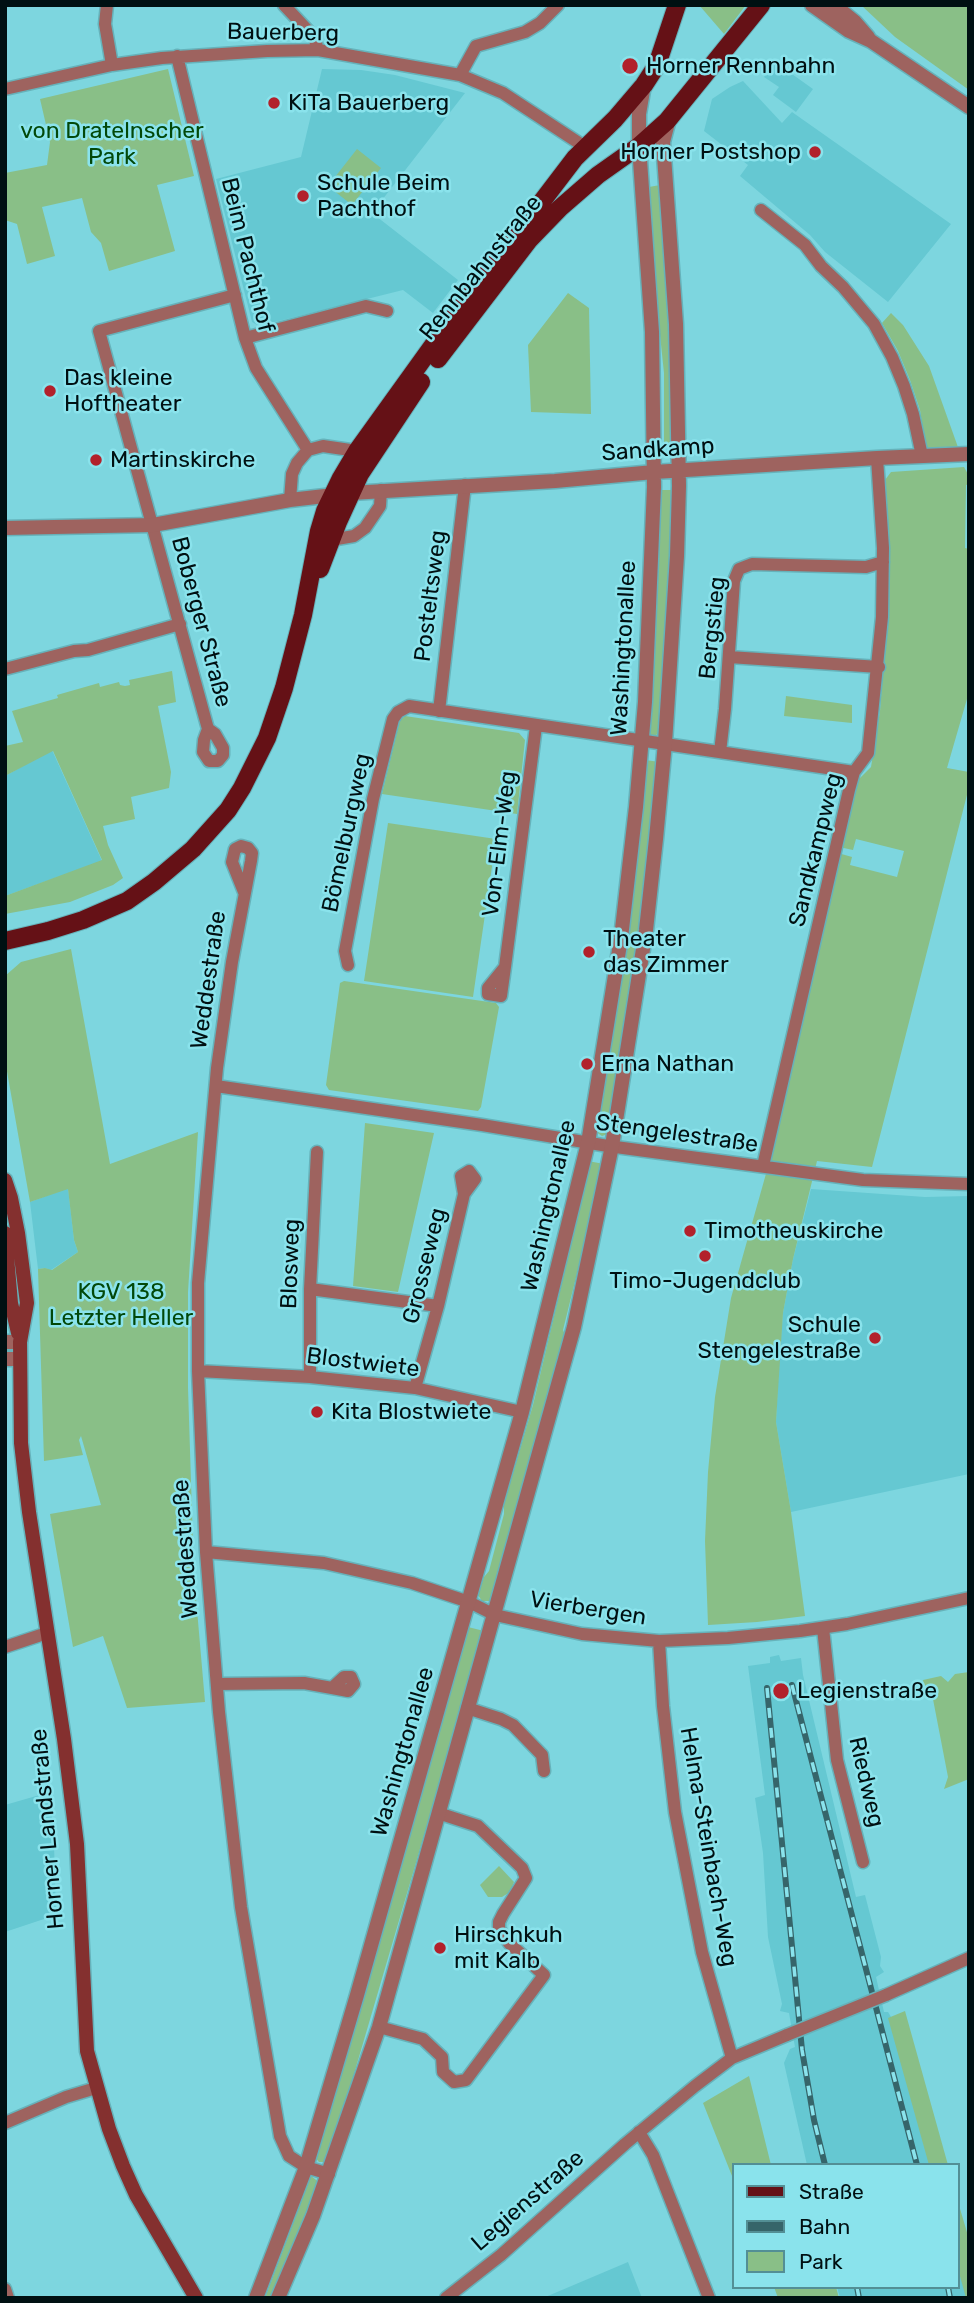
<!DOCTYPE html>
<meta charset="utf-8">
<style>
body{margin:0}
#map{position:relative;width:974px;height:2303px;overflow:hidden;background:#7dd6df;font-family:Rubik,sans-serif}
canvas{display:block}
.frame{position:absolute;inset:0;border:7px solid #001012;pointer-events:none}
.legend{position:absolute;left:732px;top:2163px;width:228px;height:126px;box-sizing:border-box;background:#8ae3ec;border:2px solid #538f95;margin:0;padding:9px 12px;list-style:none;font-size:21px;color:#001012}
.legend li{display:flex;align-items:center;gap:14px;height:35px}
.legend b{width:35px;border:2px solid #538f95}
</style>
<div id="map">
<canvas width="974" height="2303"></canvas>
<div class="frame"></div>
<ul class="legend">
<li><b style="height:9px;background:#651116"></b>Straße</li>
<li><b style="height:9px;background:#36656a"></b>Bahn</li>
<li><b style="height:19px;background:#89bf87"></b>Park</li>
</ul>
</div>
<script>
const ctx = document.querySelector('canvas').getContext('2d');
ctx.lineJoin = 'round';
function fillPath(path, color) { ctx.fillStyle = color; ctx.fill(path, 'evenodd'); }
const toPath = rows => new Path2D(rows.map(r => 'M' + r).join(''));
function strokePath(path, color, width, dash) { ctx.strokeStyle = color; ctx.lineWidth = width; ctx.lineCap = dash ? 'butt' : 'round'; ctx.setLineDash(dash || []); ctx.stroke(path); }
function drawText(font, color, halo, rows, align = 'center') {
  ctx.font = font + ' Rubik,sans-serif'; ctx.lineWidth = 5; ctx.setLineDash([]); ctx.textBaseline = 'middle'; ctx.strokeStyle = halo; ctx.fillStyle = color; for (const [text, x, y, turn = 0] of rows) {
    ctx.save(); ctx.translate(x, y); ctx.rotate((+turn || 0) * Math.PI / 180); ctx.textAlign = isNaN(turn) ? turn : align; if (halo) ctx.strokeText(text, 0, 0); ctx.fillText(text, 0, 0); ctx.restore();
  }
}
const built = toPath([
 [775,62,813,89,796,112,773,95,779,87,764,77],
 [322,69,361,70,395,75,465,93,372,213,458,280,433,313,403,290,259,326,252,322,216,179,301,157],
 [743,81,782,123,792,112,951,224,888,302,825,252,810,235,740,176,748,165,704,131,712,99,730,87],
 [52,750,102,861,5,896,5,776],
 [68,1188,74,1240,78,1252,51,1270,45,1268,38,1269,30,1202],
 [811,1189,925,1197,969,1196,969,1474,791,1512,776,1422,779,1362,783,1313,793,1259],
 [779,1655,781,1661,801,1658,803,1675,856,1897,865,1895,881,1957,880,1966,884,1972,876,1977,884,2012,888,2012,905,2040,937,2165,807,2165,784,2063,790,2049,795,2047,789,2013,780,2011,782,2004,768,1937,763,1853,755,1798,765,1795,748,1666,770,1663,770,1657],
 [50,1792,54,1844,56,1915,5,1932,5,1805],
 [958,2249,969,2298,840,2298,837,2287,958,2287],
 [628,2262,642,2298,543,2298]
]);
const green = toPath([
 [699,5,746,5,724,34],
 [861,5,969,5,969,90,895,37],
 [168,69,194,176,157,185,175,251,109,271,101,243,91,232,82,198,42,207,55,256,27,264,17,224,5,220,5,173,47,165,50,142,40,99],
 [357,149,381,168,352,205,328,186],
 [660,185,675,444,664,447,664,373,660,335,655,311,649,187],
 [568,293,589,308,591,414,531,412,528,345],
 [891,313,903,325,929,366,959,450,926,451,920,410,910,380,898,351,882,323],
 [964,467,969,476,969,484,966,485,965,548,969,549,969,692,947,768,969,772,969,787,872,1167,817,1161,793,1259,783,1313,776,1422,791,1512,805,1616,757,1622,708,1625,705,1541,708,1472,715,1397,731,1298,771,1156,838,853,852,857,850,865,897,877,904,851,856,839,853,850,839,847,854,784,871,767,880,711,887,616,885,480,891,472],
 [657,490,674,490,671,576,660,733,656,735,650,735,647,730],
 [172,671,176,702,158,706,171,772,169,788,131,797,135,819,103,826,108,845,123,878,113,885,70,902,5,914,5,896,102,860,53,751,5,776,5,746,23,742,12,711,58,698,57,695,99,683,100,687,119,682,120,685,125,686,130,685,129,680],
 [786,696,852,705,852,723,784,716],
 [405,716,519,733,525,740,517,814,382,794,400,720],
 [645,760,660,762,653,839,608,1134,602,1136,596,1132],
 [388,823,496,839,473,997,364,981],
 [71,949,110,1164,198,1132,188,1292,188,1388,194,1575,205,1702,127,1708,103,1636,73,1647,50,1514,101,1505,81,1436,79,1440,83,1455,44,1461,38,1269,45,1268,52,1270,78,1252,74,1240,68,1189,30,1202,5,1060,5,976,21,962],
 [344,981,496,1003,499,1007,481,1107,478,1111,329,1090,326,1085,340,983],
 [365,1123,434,1133,398,1292,353,1286],
 [588,1161,604,1164,563,1330,565,1335,558,1362,490,1601,482,1601,478,1595,484,1577,489,1571,504,1514,504,1504,533,1405,564,1274],
 [468,1627,484,1631,329,2159,328,2162,319,2162,314,2156],
 [969,1672,969,1779,944,1789,948,1777,932,1694,925,1695,923,1680,941,1676,948,1682,955,1674],
 [499,1866,514,1882,510,1892,502,1897,488,1897,480,1885],
 [905,2011,948,2165,929,2165,888,2018],
 [749,2076,771,2165,734,2165,734,2181,703,2103],
 [311,2176,320,2183,273,2298,265,2298],
 [958,2202,969,2239,969,2298,966,2298,958,2269],
 [774,2287,836,2287,839,2298,778,2298]
]);
const minor = toPath([
 [107,5,105,24,112,65],
 [284,5,314,37,318,50],
 [177,56,245,338,256,368,308,450],
 [460,75,476,46,525,32,540,23,558,5],
 [5,89,112,65,162,58,267,51,318,50,460,75,503,93,585,147],
 [761,210,805,245,821,266,843,287,874,324,892,357,904,386,913,414,922,456],
 [245,338,366,306,387,311],
 [290,500,292,474,297,463,308,450,323,446,357,451],
 [331,540,354,536,365,528,380,506,381,490],
 [729,657,879,667],
 [5,669,74,651,88,650,180,624],
 [439,711,465,485],
 [208,729,215,734,223,748,223,755,218,761,209,761,203,752,204,740,208,729,99,331,235,295],
 [720,752,725,709,734,581,739,569,752,564,866,567,883,562],
 [244,892,232,862,235,849,241,846,248,848,252,853,251,861,232,962,217,1068,198,1283,198,1371,206,1552,219,1712,241,1907,280,2136,289,2156,306,2167,329,2174],
 [348,965,345,951,373,799,393,719,398,712,409,706,854,772],
 [505,967,501,996,488,994,488,988,505,967,536,726],
 [216,1086,482,1125,608,1146,863,1180,969,1184],
 [763,1166,849,790,854,772,868,753,882,617,883,548,877,458],
 [310,1289,438,1306],
 [198,1371,310,1377,415,1388,522,1412],
 [310,1377,310,1289,317,1152],
 [415,1388,438,1306,464,1194,475,1179,469,1171,461,1176,464,1194],
 [206,1552,324,1563,412,1583,469,1602,495,1615,582,1634,659,1641,728,1638,800,1631,847,1624,969,1598],
 [823,1628,837,1760,863,1862],
 [659,1641,663,1706,675,1812,702,1952,732,2058],
 [5,1647,47,1633],
 [217,1684,304,1683,332,1688,348,1691,354,1684,351,1677,344,1677,332,1688],
 [467,1708,501,1719,513,1725,542,1755,544,1771],
 [886,1995,969,1958],
 [379,2027,423,2039,442,2057,443,2072,454,2082,466,2080,544,1975,509,1943,499,1929,499,1922,503,1914,526,1878,522,1868,478,1826,438,1813],
 [5,2123,66,2097,96,2088],
 [639,2132,653,2155,709,2298],
 [5,2289,8,2298],
 [446,2298,501,2255,625,2144,695,2086,732,2058,787,2035]
]);
const tertiary = toPath([
 [812,5,849,31,871,41,969,107],
 [834,5,855,22,868,37],
 [5,528,153,525,290,500,351,493,555,481,654,472,877,458,969,454],
 [5,1342,20,1342],
 [5,1359,19,1359],
 [256,2298,306,2167,357,1995,522,1412,588,1143,621,938,636,807,645,702,654,487,652,332,639,146,639,114,644,85],
 [278,2298,313,2216,379,2027,574,1327,612,1146,646,930,656,839,665,743,677,556,679,486,676,324,663,142,669,119]
]);
const secondary = toPath([
 [5,1180,11,1198,18,1233,27,1303,20,1342,21,1443,29,1512,64,1739,77,1844,87,2051,109,2129,123,2166,136,2195,196,2298],
 [5,1233,11,1303,18,1333]
]);
const primary = toPath([
 [438,359,529,240,560,208,598,175,639,146,667,121,761,5],
 [320,569,338,522,360,474,421,382],
 [5,941,48,931,83,920,127,901,154,882,193,849,228,810,242,788,267,738,284,688,303,615,319,531,325,511,341,478,357,451,444,330,575,158,615,119,644,85,657,65,677,5]
]);
const rail = toPath([
 [792,1685,917,2165],
 [767,1688,802,2050,814,2120,825,2165],
 [857,2287,859,2298],
 [948,2287,950,2298]
]);
const minorBridge = toPath([
 [787,2035,886,1995]
]);
const markers = [
 [630,66,9,"#b2212b"],
 [274,103,7,"#b2212b"],
 [815,152,7,"#b2212b"],
 [303,196,7,"#b2212b"],
 [50,391,7,"#b2212b"],
 [96,460,7,"#b2212b"],
 [589,952,7,"#b2212b"],
 [587,1064,7,"#b2212b"],
 [690,1231,7,"#b2212b"],
 [705,1256,7,"#b2212b"],
 [875,1338,7,"#b2212b"],
 [317,1412,7,"#b2212b"],
 [781,1691,9,"#b2212b"],
 [440,1948,7,"#b2212b"]
];
const streetNames = [
 ["Bauerberg",283,33,1],
 ["Beim Pachthof",247,255,76],
 ["Rennbahnstraße",481,268,-51],
 ["Sandkamp",658,450,-4],
 ["Posteltsweg",431,596,-83],
 ["Boberger Straße",201,622,75],
 ["Bergstieg",713,628,-84],
 ["Washingtonallee",624,648,-87],
 ["Bömelburgweg",347,833,-78],
 ["Von-Elm-Weg",500,844,-83],
 ["Sandkampweg",816,850,-76],
 ["Weddestraße",209,980,-82],
 ["Stengelestraße",677,1134,8],
 ["Washingtonallee",549,1206,-77],
 ["Blosweg",291,1264,-88],
 ["Grosseweg",425,1266,-76],
 ["Blostwiete",363,1363,7],
 ["Weddestraße",186,1549,-94],
 ["Vierbergen",588,1609,9],
 ["Washingtonallee",403,1752,-74],
 ["Riedweg",866,1782,77],
 ["Horner Landstraße",48,1829,-95],
 ["Helma-Steinbach-Weg",708,1847,80],
 ["Legienstraße",528,2201,-41]
];
const poiNames = [
 ["Horner Rennbahn",646,66],
 ["KiTa Bauerberg",288,103],
 ["Horner Postshop",801,152,"right"],
 ["Schule Beim",317,183],
 ["Pachthof",317,209],
 ["Das kleine",64,378],
 ["Hoftheater",64,404],
 ["Martinskirche",110,460],
 ["Theater",603,939],
 ["das Zimmer",603,965],
 ["Erna Nathan",601,1064],
 ["Timotheuskirche",704,1231],
 ["Timo-Jugendclub",705,1281,"center"],
 ["Schule",861,1325,"right"],
 ["Stengelestraße",861,1351,"right"],
 ["Kita Blostwiete",331,1412],
 ["Legienstraße",797,1691],
 ["Hirschkuh",454,1935],
 ["mit Kalb",454,1961]
];
const parkNames = [
 ["von Dratelnscher",112,131],
 ["Park",112,157],
 ["KGV 138",121,1292],
 ["Letzter Heller",121,1318]
];
fillPath(built, '#65c8d2');
fillPath(green, '#89bf87');
strokePath(minor, '#66b2ba', 15);
strokePath(tertiary, '#66b2ba', 17);
strokePath(secondary, '#66b2ba', 17);
strokePath(primary, '#66b2ba', 20);
strokePath(minor, '#9e635f', 12);
strokePath(tertiary, '#9e635f', 14);
strokePath(secondary, '#84302f', 14);
strokePath(primary, '#651116', 18);
strokePath(rail, '#36656a', 6);
strokePath(rail, '#8ae3ec', 3.5, [10]);
strokePath(minorBridge, '#66b2ba', 15, []);
strokePath(minorBridge, '#9e635f', 12);
for (const [x, y, r, color] of markers) { const dot = new Path2D(); dot.arc(x, y, r, 0, 2 * Math.PI); ctx.fillStyle = color; ctx.fill(dot); strokePath(dot, '#8ae3ec', 2.5); }
drawText('23px', '#001012', '#8ae3ec', streetNames);
drawText('23px', '#001012', '#8ae3ec', poiNames, 'left');
drawText('23px', '#024809', '#8ae3ec', parkNames);
</script>
